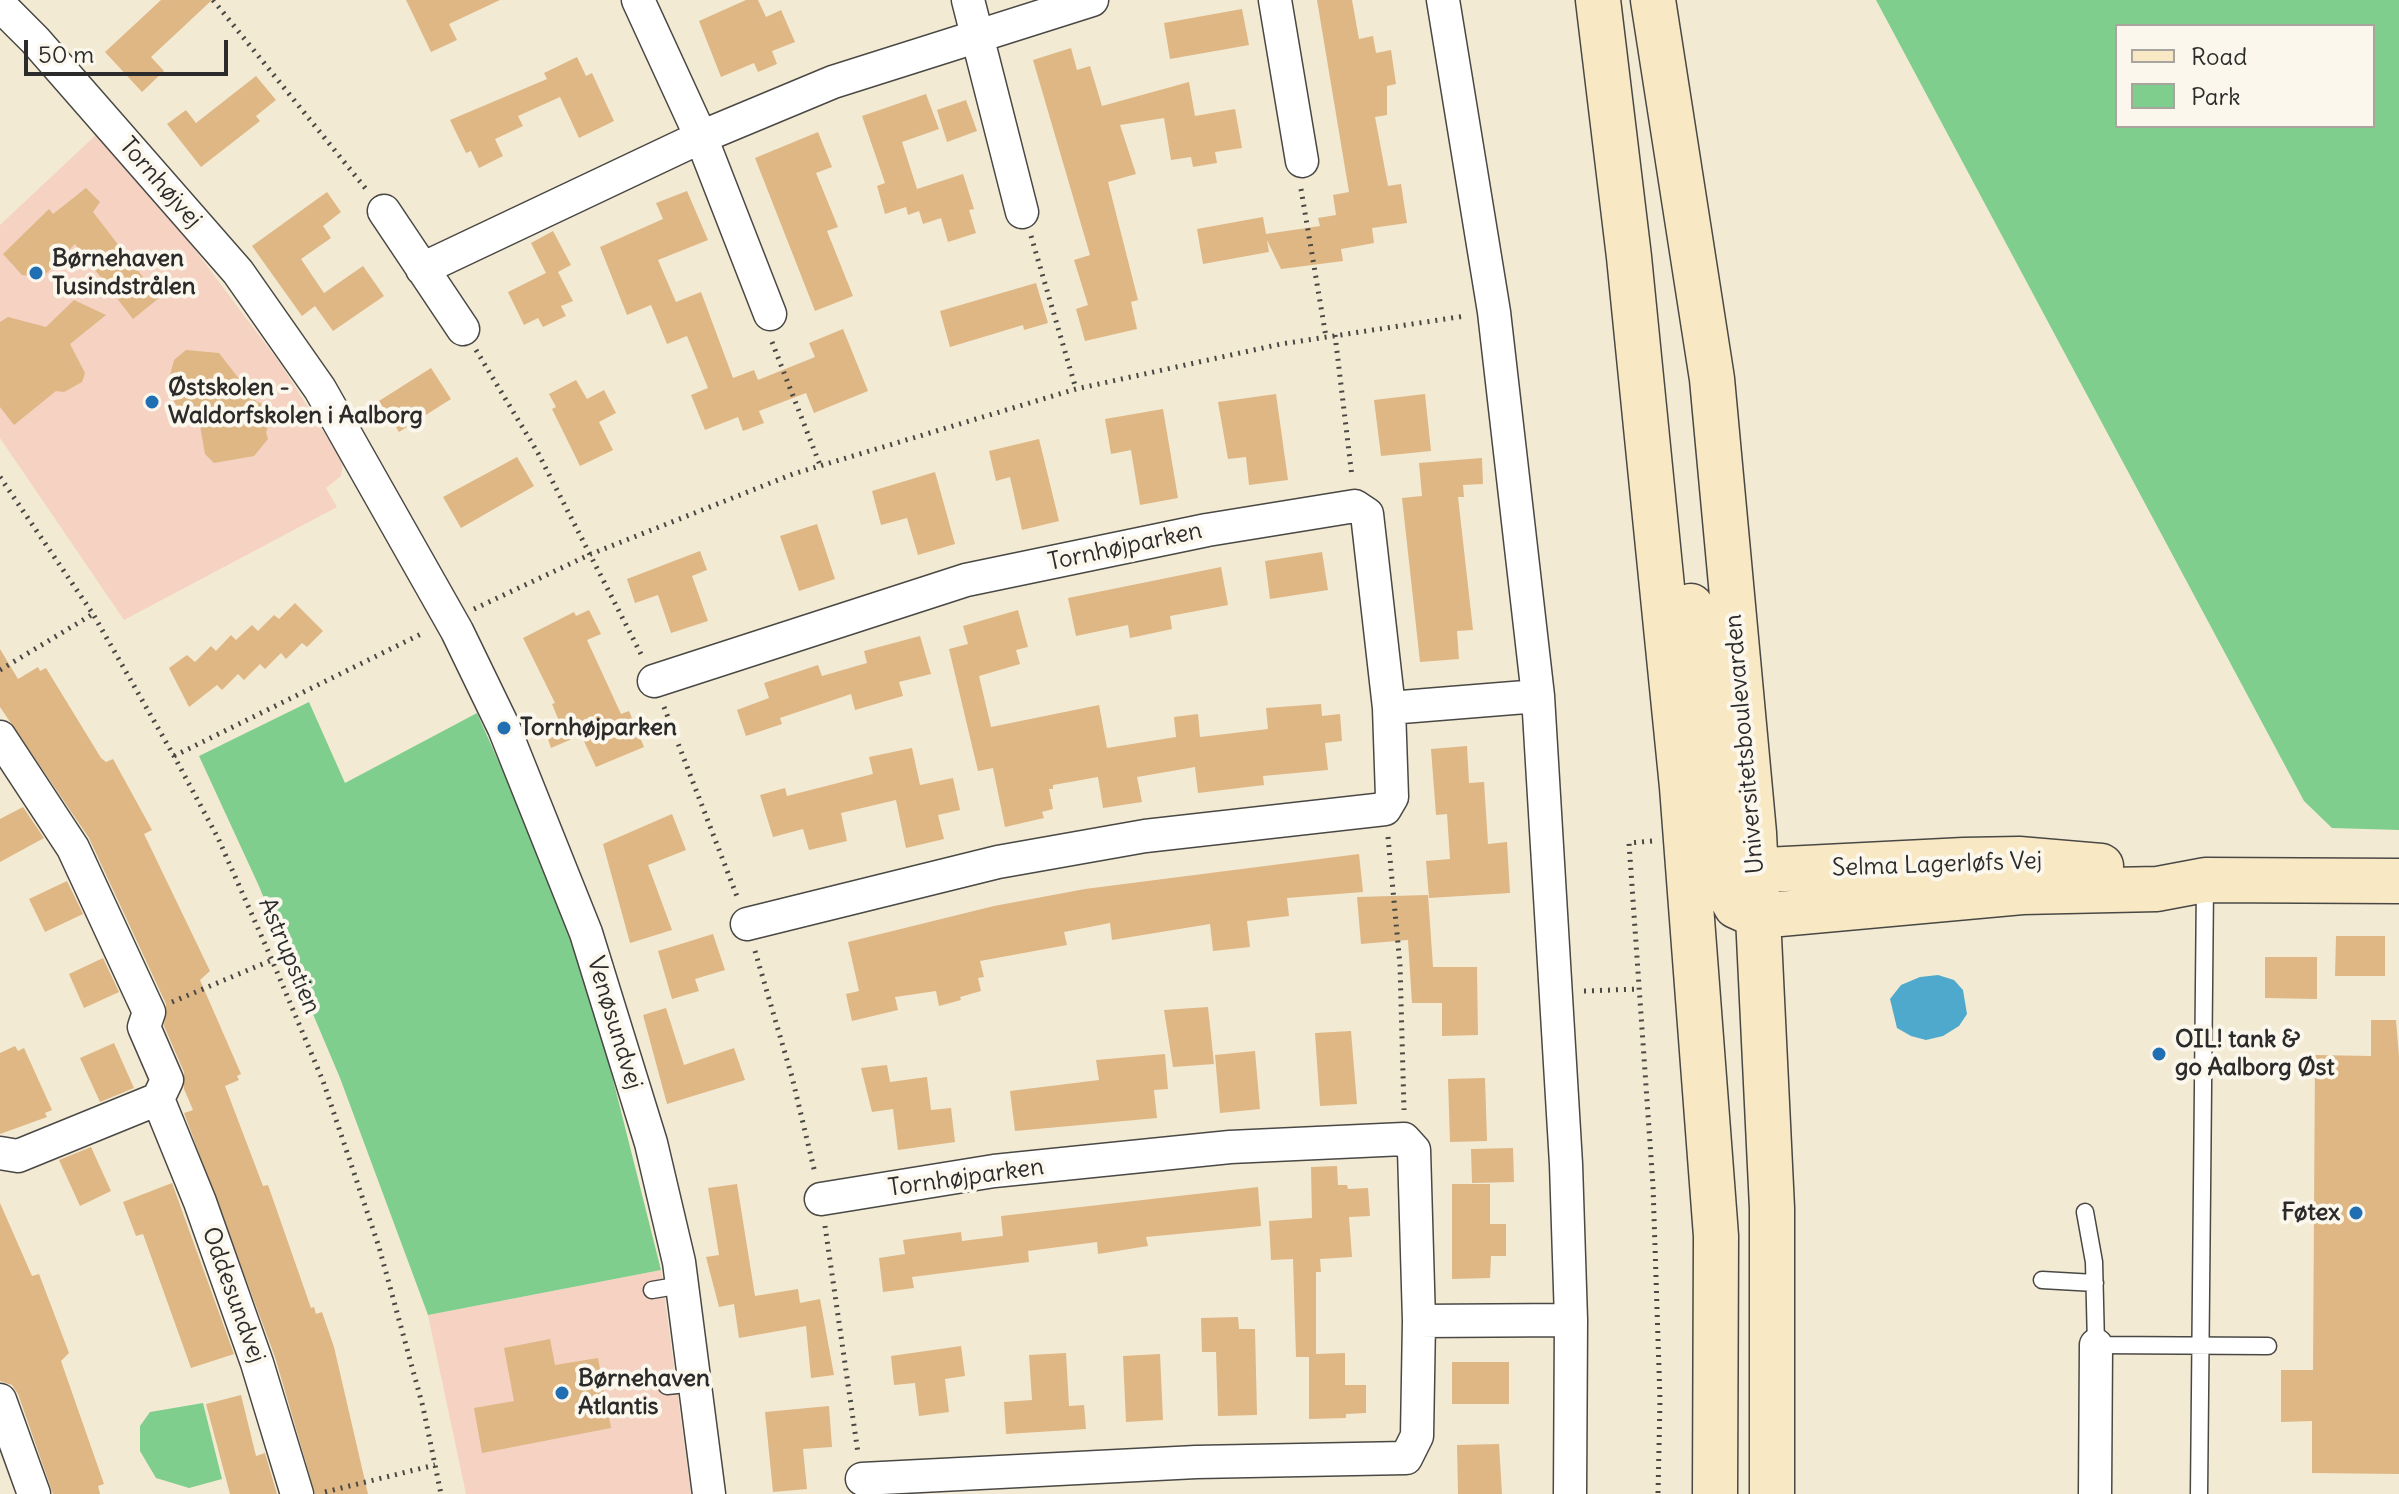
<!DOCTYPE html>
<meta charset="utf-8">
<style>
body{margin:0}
#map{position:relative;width:2399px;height:1494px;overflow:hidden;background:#f3ead3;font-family:Delius,sans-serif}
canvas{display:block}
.legend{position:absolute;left:2115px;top:24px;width:260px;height:104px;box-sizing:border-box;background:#fbf7ec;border:2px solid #a8a59f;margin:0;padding:10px 14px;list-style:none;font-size:24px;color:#2b2b2b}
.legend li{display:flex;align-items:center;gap:16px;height:40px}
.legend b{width:40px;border:2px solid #a8a59f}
.scale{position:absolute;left:24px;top:40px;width:204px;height:36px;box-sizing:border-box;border:4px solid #2b2b2b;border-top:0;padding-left:10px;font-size:24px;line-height:28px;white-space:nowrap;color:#2b2b2b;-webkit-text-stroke:6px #fbf7ec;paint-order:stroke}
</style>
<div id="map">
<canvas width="2399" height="1494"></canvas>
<ul class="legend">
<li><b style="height:10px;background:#f8e8c3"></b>Road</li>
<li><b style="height:22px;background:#80ce8d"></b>Park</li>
</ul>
<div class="scale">50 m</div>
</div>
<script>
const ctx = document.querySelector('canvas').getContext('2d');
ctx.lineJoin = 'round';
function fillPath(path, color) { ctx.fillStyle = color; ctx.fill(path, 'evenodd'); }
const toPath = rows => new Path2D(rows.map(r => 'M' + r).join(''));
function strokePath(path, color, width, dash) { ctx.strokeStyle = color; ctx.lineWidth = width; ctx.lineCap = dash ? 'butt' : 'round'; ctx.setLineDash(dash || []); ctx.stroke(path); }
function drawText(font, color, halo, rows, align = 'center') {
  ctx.font = font + ' Delius,sans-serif'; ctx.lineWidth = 8; ctx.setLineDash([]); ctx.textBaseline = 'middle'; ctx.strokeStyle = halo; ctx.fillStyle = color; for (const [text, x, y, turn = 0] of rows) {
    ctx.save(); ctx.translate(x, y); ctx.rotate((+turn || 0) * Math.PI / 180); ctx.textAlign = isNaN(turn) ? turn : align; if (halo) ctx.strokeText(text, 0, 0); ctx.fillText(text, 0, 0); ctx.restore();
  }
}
const built = toPath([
 [98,133,174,222,282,366,343,463,341,476,326,488,337,507,124,620,0,438,0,225],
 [661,1270,691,1494,466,1494,428,1315]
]);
const green = toPath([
 [1876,0,2399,0,2399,830,2332,828,2304,801],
 [2373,26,2373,126,2117,126,2117,26],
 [309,702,345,783,477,713,537,848,596,1012,661,1270,428,1315,340,1078,258,884,199,756],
 [203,1403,222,1479,189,1488,156,1478,140,1451,140,1426,150,1412]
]);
const water = toPath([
 [1938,975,1954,980,1963,990,1967,1014,1959,1026,1943,1036,1926,1040,1911,1036,1897,1028,1890,999,1901,985,1920,977]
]);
const building = toPath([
 [161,0,212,0,151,57,164,71,142,92,105,52],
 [406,0,500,0,449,24,457,40,431,52],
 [746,0,758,0,766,17,781,10,795,42,772,51,777,64,758,72,754,63,721,77,699,21],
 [1317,0,1352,0,1359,39,1373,36,1376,53,1391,50,1396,84,1387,86,1387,115,1375,117,1388,186,1401,184,1407,223,1372,228,1374,243,1341,249,1343,261,1281,269,1267,240,1269,252,1203,264,1197,229,1263,217,1266,234,1320,226,1318,218,1336,215,1333,195,1349,192],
 [1242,9,1249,45,1170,59,1164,23],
 [1071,48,1077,70,1090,66,1102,106,1189,82,1195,116,1235,109,1242,148,1215,152,1217,163,1193,167,1191,157,1171,160,1164,118,1120,125,1136,174,1108,182,1138,300,1131,302,1137,329,1085,341,1076,309,1088,305,1074,260,1090,255,1033,60],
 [577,57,586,76,592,73,614,121,579,138,560,97,518,116,523,126,495,139,503,156,479,168,471,151,466,153,450,120,547,79,544,73],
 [256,76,276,100,256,116,260,121,201,167,167,124,186,110,196,123],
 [926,94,939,129,902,142,917,189,963,174,974,209,969,210,976,233,948,242,941,218,923,224,919,211,908,215,906,207,885,214,877,186,885,183,862,116],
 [966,100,977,131,947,142,937,110],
 [818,132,832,167,816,173,838,227,827,231,853,296,815,311,755,158],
 [86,188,100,202,93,212,159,298,133,319,75,244,43,277,22,275,3,254,49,209,53,214],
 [687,191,708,240,658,260,676,302,701,292,733,378,754,370,758,380,815,357,809,343,843,329,868,391,814,413,806,393,759,411,764,423,743,431,738,417,705,430,691,395,708,388,687,336,667,344,651,305,627,315,600,247,663,219,656,203],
 [327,192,341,212,323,226,331,238,301,259,324,293,363,266,384,296,333,331,315,306,302,316,252,246],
 [553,231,571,265,558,272,573,301,561,306,566,316,543,327,538,318,524,325,508,292,546,273,531,243],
 [1036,283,1048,323,1024,330,1023,325,950,347,940,311],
 [74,300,106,315,70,344,85,373,82,382,64,392,56,391,14,425,0,407,0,322,8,317,46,327],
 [186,350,219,353,257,402,268,405,273,417,266,432,268,439,254,456,214,463,205,454,199,420,191,426,166,390,174,360],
 [431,368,451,399,399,432,379,401],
 [576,380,587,399,604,390,616,413,599,422,613,450,580,466,552,409,556,407,549,394],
 [1276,394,1288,480,1249,485,1246,457,1228,459,1218,402],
 [1425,394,1431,451,1381,456,1374,400],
 [1163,409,1178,498,1140,505,1131,450,1111,454,1105,419],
 [1039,439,1059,521,1022,530,1010,477,996,481,989,451],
 [517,457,534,486,461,528,443,497],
 [1482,458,1483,484,1463,485,1464,497,1458,497,1473,630,1457,631,1459,659,1420,662,1402,498,1422,496,1419,463],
 [935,472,955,544,918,555,907,518,881,525,872,491],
 [817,524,835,579,799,591,780,536],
 [700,551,707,570,692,576,708,621,671,633,658,595,635,603,627,579],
 [1322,552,1328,590,1270,599,1265,561],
 [1221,567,1228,605,1170,616,1172,629,1130,638,1128,625,1076,636,1068,598],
 [295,603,323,631,307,647,302,643,286,659,281,653,265,669,260,664,244,680,238,674,222,690,217,685,189,707,169,668,187,655,195,662,211,646,216,651,231,635,236,640,252,625,258,631,274,615,279,619],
 [589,610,601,634,587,640,621,714,629,711,644,747,596,767,581,735,551,748,544,727,559,721,552,704,555,703,523,638,574,612,576,616],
 [1018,610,1028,647,1016,650,1020,664,979,676,991,727,1099,705,1107,748,1176,737,1174,717,1198,714,1200,737,1268,729,1266,708,1321,704,1322,716,1340,714,1342,741,1325,743,1328,770,1263,776,1264,785,1198,793,1195,767,1137,777,1142,802,1103,808,1098,777,1053,785,1053,789,1049,789,1053,809,1042,812,1044,818,1005,827,993,768,978,771,949,649,968,644,963,626],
 [920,636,931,674,899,682,903,696,855,710,851,694,780,718,782,724,746,736,737,710,769,698,764,683,818,665,822,676,867,663,864,651],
 [0,649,18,679,38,667,40,671,46,668,101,758,106,762,113,759,152,830,144,834,210,971,200,980,241,1074,237,1076,239,1080,225,1086,263,1186,268,1185,311,1308,314,1307,316,1314,322,1312,334,1347,368,1494,315,1494,275,1357,184,1113,193,1110,184,1089,184,1072,164,1026,166,1004,89,838,0,707],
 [1467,746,1469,783,1484,782,1488,844,1507,842,1510,893,1429,898,1426,861,1450,859,1447,814,1436,815,1431,749],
 [912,748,920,785,953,778,960,810,938,815,944,839,906,848,896,800,841,813,847,841,809,850,803,829,773,837,760,795,785,788,787,796,873,774,869,757],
 [23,807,44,838,0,862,0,819],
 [672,814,686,850,648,865,672,930,630,943,603,844],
 [1359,854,1363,892,1287,898,1289,916,1247,921,1250,947,1213,951,1210,924,1112,940,1110,923,1064,932,1067,945,980,961,984,977,978,978,981,991,960,997,961,1000,939,1006,936,991,895,997,898,1010,852,1021,846,994,859,991,848,942,994,906,1085,889],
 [67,881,83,914,45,932,29,899],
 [1428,895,1433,967,1477,967,1478,1035,1442,1036,1442,1003,1412,1003,1408,940,1361,944,1357,897],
 [713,934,725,970,695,979,699,991,672,999,658,951],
 [2336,936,2385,936,2385,976,2335,976],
 [2265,957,2317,957,2317,999,2265,998],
 [103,958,119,992,84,1008,69,974],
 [1208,1007,1214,1064,1173,1067,1164,1010],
 [666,1008,684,1065,734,1048,745,1080,667,1104,643,1015],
 [2371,1020,2396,1020,2399,1056,2399,1474,2312,1473,2312,1421,2281,1422,2281,1370,2313,1370,2315,1055,2371,1056],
 [1351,1031,1357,1104,1320,1106,1315,1033],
 [114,1043,134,1088,100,1102,80,1058],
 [15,1046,18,1051,24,1048,52,1110,45,1113,47,1117,0,1134,0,1053],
 [1255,1051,1260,1109,1220,1113,1215,1055],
 [1165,1054,1168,1089,1154,1090,1157,1118,1015,1131,1010,1091,1099,1080,1096,1060],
 [887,1065,890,1082,927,1077,931,1110,951,1108,955,1142,898,1150,893,1109,872,1112,861,1068],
 [1485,1078,1487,1141,1450,1142,1448,1079],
 [91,1147,111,1191,80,1206,59,1160],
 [1513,1148,1514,1182,1472,1183,1471,1149],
 [1337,1166,1338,1185,1347,1185,1348,1189,1368,1188,1370,1216,1349,1217,1352,1257,1320,1259,1321,1272,1316,1272,1316,1354,1345,1353,1345,1385,1366,1385,1366,1413,1346,1414,1346,1418,1309,1419,1309,1357,1296,1357,1293,1259,1271,1260,1269,1221,1312,1218,1311,1167],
 [172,1183,234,1354,191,1368,143,1234,136,1236,123,1202],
 [737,1184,755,1296,798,1289,800,1303,820,1299,834,1375,811,1378,806,1326,739,1338,734,1304,719,1307,706,1257,719,1255,708,1188],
 [1452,1184,1490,1184,1490,1224,1506,1224,1506,1256,1491,1256,1490,1278,1452,1279],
 [1258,1187,1261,1226,1146,1237,1148,1246,1098,1254,1097,1242,1028,1251,1029,1262,912,1277,914,1288,883,1292,879,1258,905,1254,903,1240,961,1232,962,1241,1003,1236,1001,1216],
 [0,1203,32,1276,39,1274,69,1353,61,1361,104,1484,98,1486,100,1494,53,1494,18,1394,12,1385,0,1381],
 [1238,1317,1239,1329,1255,1329,1257,1415,1218,1416,1216,1352,1202,1352,1201,1318],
 [550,1339,555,1365,598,1358,611,1428,482,1453,474,1408,514,1401,504,1348],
 [961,1346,965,1376,945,1379,949,1412,919,1416,915,1383,894,1385,891,1356],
 [1066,1353,1069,1406,1084,1405,1086,1429,1006,1434,1004,1402,1032,1400,1029,1355],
 [1160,1354,1163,1420,1126,1422,1123,1356],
 [1452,1362,1509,1362,1509,1404,1452,1404],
 [241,1395,256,1456,265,1453,277,1494,230,1494,206,1404],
 [829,1406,832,1447,803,1449,807,1489,773,1492,765,1412],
 [1499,1444,1502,1494,1458,1494,1457,1445]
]);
const path = toPath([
 [213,0,366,189],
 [1301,189,1326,337],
 [1031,236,1076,389],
 [1335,335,1352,477],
 [772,342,820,465],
 [476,350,538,453,643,658],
 [0,477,93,614,174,756,218,838,272,960,323,1081,379,1247,423,1407,441,1494],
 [474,609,591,554,793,474,1076,389,1281,344,1465,316],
 [0,670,93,614],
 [664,707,738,899],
 [174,756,425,632],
 [1388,837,1400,965,1404,1110],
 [1652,841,1629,843,1653,1186,1660,1400,1658,1494],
 [755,951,792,1077,815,1173],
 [1584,991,1639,989],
 [172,1002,272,960],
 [825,1226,858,1453],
 [325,1492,435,1465]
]);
const lane = toPath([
 [2085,1212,2094,1262,2096,1345,2268,1346],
 [2042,1280,2095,1283],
 [652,1290,682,1285],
 [667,1386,696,1383],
 [2199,1494,2205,884]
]);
const street = toPath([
 [638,0,701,137,770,314],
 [968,0,1022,212],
 [1275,0,1302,161],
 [1443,0,1494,312,1538,696,1566,1164,1571,1320,1570,1494],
 [0,5,35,40,238,272,320,389,457,631,504,728,586,933,651,1143,679,1262,709,1494],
 [384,211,463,329],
 [422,269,701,137,833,82,1092,0],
 [654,681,966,580,1207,530,1355,506,1367,514,1389,708,1538,696],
 [0,737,73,848,149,1012,144,1027,167,1080,158,1099,18,1156,0,1153],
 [747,924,998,862,1145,836,1385,809,1392,797,1389,708],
 [158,1099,200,1202,257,1363,297,1494],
 [821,1199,994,1171,1230,1147,1404,1139,1414,1150,1419,1321,1571,1320],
 [0,1400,34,1494],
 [862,1479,1196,1462,1406,1458,1417,1436,1419,1321],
 [2095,1494,2096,1345]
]);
const secondary = toPath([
 [1598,0,1629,257,1682,787,1716,1236,1715,1494],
 [1653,0,1712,379,1754,833,1772,1208,1772,1494],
 [1691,606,1703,671,1724,884,1736,906,1758,916,2022,892,2157,889,2205,880,2399,881],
 [1726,872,1964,860,2019,859,2101,866]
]);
const markers = [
 [36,273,8,"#1f6fb2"],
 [152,402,8,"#1f6fb2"],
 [504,728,8,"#1f6fb2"],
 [2159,1054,8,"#1f6fb2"],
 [2356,1213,8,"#1f6fb2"],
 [562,1393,8,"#1f6fb2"]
];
const streetNames = [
 ["Tornhøjvej",160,183,49],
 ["Tornhøjparken",1125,547,-12],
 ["Universitetsboulevarden",1745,744,-95],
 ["Selma Lagerløfs Vej",1937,865,-2],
 ["Astrupstien",289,956,67],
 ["Venøsundvej",614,1023,73],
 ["Tornhøjparken",966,1178,-8],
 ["Oddesundvej",233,1295,70]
];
const poiNames = [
 ["Børnehaven",52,259],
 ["Tusindstrålen",52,287],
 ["Østskolen -",168,388],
 ["Waldorfskolen i Aalborg",168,416],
 ["Tornhøjparken",520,728],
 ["OIL! tank &",2175,1040],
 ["go Aalborg Øst",2175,1068],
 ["Føtex",2340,1213,"right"],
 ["Børnehaven",578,1379],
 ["Atlantis",578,1407]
];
fillPath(built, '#f5d2c2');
fillPath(green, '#80ce8d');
fillPath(water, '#4fa9cd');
fillPath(building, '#deb785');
strokePath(lane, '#494844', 19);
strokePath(street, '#494844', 35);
strokePath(secondary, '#494844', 47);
strokePath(path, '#494844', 5, [2, 6]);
strokePath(lane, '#fff', 16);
strokePath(street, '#fff', 32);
strokePath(secondary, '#f8e8c3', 44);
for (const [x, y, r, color] of markers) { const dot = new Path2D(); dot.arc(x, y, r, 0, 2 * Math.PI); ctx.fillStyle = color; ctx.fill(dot); strokePath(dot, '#fbf7ec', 3); }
drawText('24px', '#2b2b2b', '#fbf7ec', streetNames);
drawText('bold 24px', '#2b2b2b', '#fbf7ec', poiNames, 'left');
</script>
